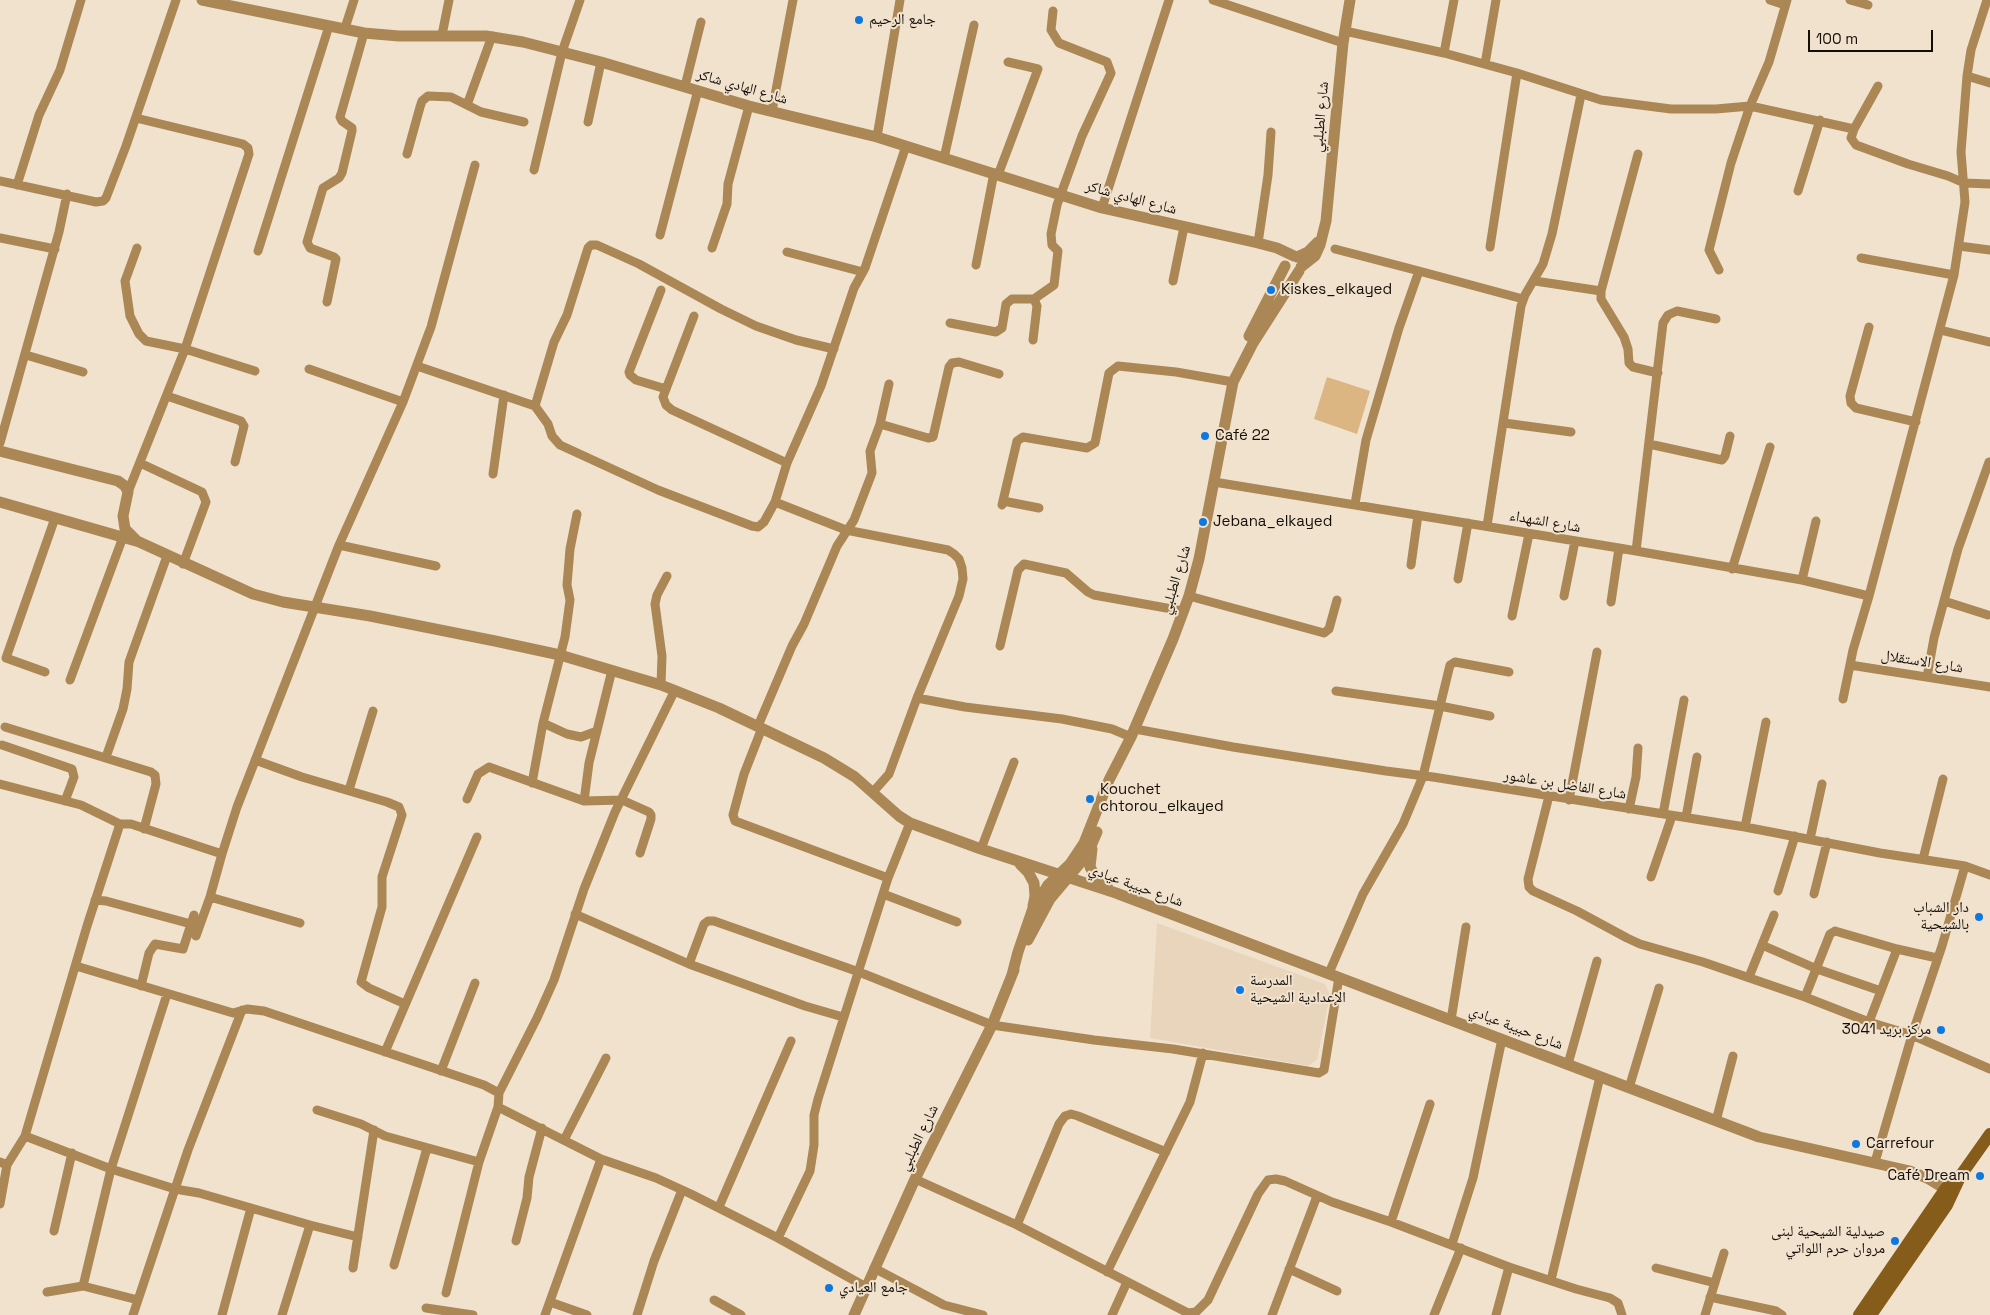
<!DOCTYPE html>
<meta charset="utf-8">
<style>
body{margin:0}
#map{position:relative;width:1990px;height:1315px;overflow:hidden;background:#f1e2ce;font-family:"Space Grotesk",sans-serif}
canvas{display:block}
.scale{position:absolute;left:1808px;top:30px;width:125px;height:22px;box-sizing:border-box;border:2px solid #130e08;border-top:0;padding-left:6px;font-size:15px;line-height:18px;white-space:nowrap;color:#130e08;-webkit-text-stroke:4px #f1e2ce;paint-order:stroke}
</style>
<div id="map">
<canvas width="1990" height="1315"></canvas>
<div class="scale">100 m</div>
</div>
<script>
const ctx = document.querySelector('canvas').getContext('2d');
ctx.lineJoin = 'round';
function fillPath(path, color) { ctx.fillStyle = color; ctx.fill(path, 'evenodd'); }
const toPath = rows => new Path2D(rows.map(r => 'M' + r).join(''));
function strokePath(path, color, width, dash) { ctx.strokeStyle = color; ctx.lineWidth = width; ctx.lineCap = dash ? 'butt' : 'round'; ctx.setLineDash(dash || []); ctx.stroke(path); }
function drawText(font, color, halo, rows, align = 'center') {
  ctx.font = font + ' "Space Grotesk","Noto Naskh Arabic",sans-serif'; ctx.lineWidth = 4; ctx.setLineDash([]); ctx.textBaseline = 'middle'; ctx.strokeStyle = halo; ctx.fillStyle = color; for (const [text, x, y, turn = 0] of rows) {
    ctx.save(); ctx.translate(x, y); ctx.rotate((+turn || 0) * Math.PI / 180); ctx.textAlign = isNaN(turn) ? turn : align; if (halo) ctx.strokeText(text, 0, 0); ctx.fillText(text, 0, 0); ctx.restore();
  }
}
const built = toPath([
 [1157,923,1325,984,1330,995,1317,1060,1308,1066,1303,1065,1150,1038]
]);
const green = toPath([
 [1327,377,1370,391,1357,434,1314,419]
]);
const minor = toPath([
 [1213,0,1343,43],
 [1770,0,1785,5],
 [1850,0,1868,5],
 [345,28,354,0],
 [1345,31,1444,53,1517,73,1601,100,1671,109,1716,109,1750,106,1854,129],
 [442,35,449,0],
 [1444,53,1454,0],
 [1485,64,1496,0],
 [1967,76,1990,83],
 [685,86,701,22],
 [1878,86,1854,129,1851,138,1856,145,1908,164,1948,176,1964,183,1990,184],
 [467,105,492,36],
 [772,111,793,0],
 [588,122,601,62],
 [877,137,900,0],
 [407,154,420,107,422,101,428,96,451,97,481,112,524,122],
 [944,158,974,25],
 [534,170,562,52,580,0],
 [998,175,1038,69,1008,62],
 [0,181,96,202,103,201,106,198,126,146,176,0],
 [17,185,39,115,60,70,81,0],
 [1798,191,1820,120],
 [1102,208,1169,0],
 [660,235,698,90],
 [0,238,55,249],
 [1258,243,1268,175,1271,132],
 [1959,246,1990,250],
 [1490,247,1517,73],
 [137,248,125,281,130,316,139,334,146,341,185,349,255,371],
 [712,248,727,204,728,184,749,106],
 [1335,249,1419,271],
 [258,251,329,26],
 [787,252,863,272],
 [1861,258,1954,275],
 [976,265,994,173],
 [1719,270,1709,250,1731,163,1750,106,1769,62,1787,0],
 [1173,281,1184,227],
 [1535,281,1601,291,1601,299,1624,337,1628,349,1629,363,1633,367,1658,373],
 [661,290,629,372,630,375,636,380,666,389],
 [1601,291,1638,154],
 [327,302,336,259,334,257,310,248,307,242,323,188,339,178,342,173,352,131,352,128,342,121,340,117,364,33],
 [694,316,663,397,666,405,672,410,787,463],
 [950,323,996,332,1002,328,1006,304,1012,299,1034,299,1054,285,1058,251,1052,245,1051,234,1057,205,1082,136,1111,73,1107,62,1059,43,1051,30,1053,11],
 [1869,327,1850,396,1851,403,1856,408,1916,422],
 [1940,330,1989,342],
 [1033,340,1037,306,1034,299],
 [26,355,83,372],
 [417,366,535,406,548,424,552,436,560,445,658,490,752,526,758,527,764,522,775,502,787,463,821,386,854,288,865,268,906,146],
 [309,369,403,402],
 [167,396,241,421,244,426,235,462],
 [535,406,554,342,567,315,588,248,591,245,597,245,639,264,721,309,756,326,796,340,834,349],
 [1504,423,1571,432],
 [880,424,928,438,933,437,949,367,952,363,959,362,999,374],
 [0,443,59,232,67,194],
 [1649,444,1722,460,1725,456,1730,436],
 [140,463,202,492,206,502,183,564],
 [493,474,504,395],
 [1214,482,1619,548,1802,580,1869,596],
 [128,492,185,349,249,154,248,148,243,144,235,142,136,118],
 [1003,501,1039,508],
 [775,502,846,530,948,550,954,554,959,559,962,568,963,579,959,596,917,698,889,774,873,792],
 [1355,504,1366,440,1399,328,1419,271,1523,299],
 [1002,505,1017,441,1023,437,1087,448,1095,443,1109,373,1118,366,1176,372,1233,382],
 [1487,526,1521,306,1525,295,1543,264,1552,234,1581,95],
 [339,545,436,566],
 [1636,551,1663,323,1668,315,1677,311,1716,319],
 [1411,565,1418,515],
 [1732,569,1770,447],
 [1458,579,1468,523],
 [1802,580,1816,521],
 [1189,596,1324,633,1329,629,1337,600],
 [1564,596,1575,541],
 [1944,601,1988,615],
 [1611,602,1619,548],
 [1512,616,1529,534],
 [1000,646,1018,570,1024,564,1066,573,1088,592,1094,595,1183,611],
 [1850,665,1990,687],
 [45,672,6,658,55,518],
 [1927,677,1934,638,1958,549,1989,462],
 [70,680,123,537],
 [661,685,662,656,655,604,657,595,667,576],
 [1336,691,1440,706,1490,716],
 [917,698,965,707,1062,719,1112,729,1131,737],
 [1843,699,1853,650,1869,596,1954,275,1965,202,1961,152,1967,76,1971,50,1987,0],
 [543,723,567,734,581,737,597,731],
 [758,726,792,646,804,624,837,546,854,520,872,473,870,451,880,424,889,384],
 [5,727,151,772,155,775,156,784,144,829],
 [762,728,744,774,733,815,735,821,888,878],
 [1135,729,1233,747,1386,771,1433,777,1745,827,1880,853,1965,866,1990,875],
 [2,745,72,769,74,777,65,801],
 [106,757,123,709,127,689,129,662,167,556],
 [255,760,302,777,387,802,399,807,402,815,382,877,382,907,361,982,369,988,405,1004],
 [532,783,543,723,565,637,570,600,567,585,570,549,577,514],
 [0,784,81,805,120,824,131,824,222,854,237,807,339,545,403,402,431,327,475,165],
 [349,790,373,711],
 [1549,796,1528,879,1529,887,1533,891,1577,911,1627,938,1640,944,1703,962,1805,997,1869,1022,1912,1035,1990,1069],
 [467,799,478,774,489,767,584,801,622,800,649,812,651,815,651,819,640,853],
 [1569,800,1597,652],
 [584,801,589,763,612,670],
 [1629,809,1636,777,1638,748],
 [1663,814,1684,700],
 [1686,817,1697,757],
 [1745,827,1766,722],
 [1810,839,1822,784],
 [981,849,1014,762],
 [1923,859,1943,779],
 [1651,877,1672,816],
 [1778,891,1795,836],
 [883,894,957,922],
 [1814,894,1827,842],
 [210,897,300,923],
 [95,900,106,901,191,924],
 [575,914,689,964,805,1006,843,1017],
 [196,936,210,897,222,854],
 [1762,945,1817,969,1881,991],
 [689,964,704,924,708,921,714,921,859,972,992,1025,1094,1040,1173,1049,1319,1073,1324,1070,1339,977],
 [76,966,233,1013,247,1009,264,1011,484,1085,499,1093],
 [1329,973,1363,894,1403,824,1423,776,1450,665,1455,662,1509,672],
 [1749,977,1774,915],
 [141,986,149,953,155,944,183,949,194,915],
 [1805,997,1830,934,1835,931,1897,949,1937,958],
 [1451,1020,1466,927],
 [1869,1022,1897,949],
 [385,1052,477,837],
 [1568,1064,1597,961],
 [441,1071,475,983],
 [1629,1088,1659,988],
 [498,1107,601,1159,656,1178,691,1194,778,1238,866,1287],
 [317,1110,361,1124,385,1136,479,1162],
 [1716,1121,1733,1056],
 [25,1136,111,1169,175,1189,199,1193,310,1225,358,1237],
 [564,1140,606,1058],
 [0,1162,7,1165,25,1136,87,926,120,824],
 [1875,1162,1912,1035,1942,946,1965,866],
 [915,1179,1017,1225,1188,1313,1196,1312,1208,1300,1258,1194,1268,1180,1276,1179,1285,1181,1332,1202,1391,1222,1509,1267,1576,1289,1610,1298,1618,1303,1622,1315],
 [0,1204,7,1165],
 [719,1207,791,1041],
 [1391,1222,1430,1104],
 [1017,1225,1059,1124,1065,1116,1071,1114,1078,1116,1166,1152],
 [54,1231,72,1153],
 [778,1238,810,1171,814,1145,814,1115,818,1099,888,878,910,823],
 [516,1241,527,1198,529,1177,542,1128],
 [1452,1244,1473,1178,1502,1039],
 [394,1265,427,1148],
 [353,1268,374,1130],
 [874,1268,944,1305,983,1315],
 [1656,1268,1715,1283],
 [1289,1269,1337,1291],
 [1107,1272,1190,1102,1203,1053],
 [1551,1280,1600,1077],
 [47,1292,83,1286],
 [446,1293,479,1162,498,1107,499,1093,537,1018,554,980,584,889,615,812,675,690],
 [1710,1297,1776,1311,1782,1315],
 [138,1300,83,1286,111,1169,167,994],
 [714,1300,741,1315],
 [550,1302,587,1315],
 [426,1308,473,1315],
 [133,1315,188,1150,242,1010],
 [222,1315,251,1208],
 [282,1315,310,1225],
 [545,1315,601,1159],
 [637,1315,654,1261,682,1190],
 [1112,1315,1127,1282],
 [1272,1315,1317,1196],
 [1434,1315,1461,1248],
 [1496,1315,1509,1267],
 [1705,1315,1724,1253]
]);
const tertiary = toPath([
 [202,0,364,33,399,36,486,36,523,42,601,62,749,106,877,137,1102,208,1258,243,1277,248,1294,256],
 [1297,257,1308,252,1318,242],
 [1301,267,1315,256,1320,245,1326,221,1343,43,1350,0],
 [1249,336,1285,266],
 [0,451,118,481,125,486,128,492,123,516,125,529,137,541,253,594,283,602,370,616,495,641,560,655,661,685,719,708,824,758,855,777,899,816,910,823,981,849,1116,893,1759,1137,1910,1171,1929,1179,1952,1193],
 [0,502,136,541],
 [1092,849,1090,867,1095,876,1108,888],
 [1020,864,1028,872,1034,883,1035,896,1033,906],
 [1028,940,1050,899,1087,855,1097,832],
 [1012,975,1018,952,1032,911,1048,885,1070,864,1084,843,1109,780,1131,737,1173,639,1189,596,1199,559,1233,382,1253,343,1299,271],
 [854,1315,915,1179,992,1025,1014,970]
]);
const secondary = toPath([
 [1859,1315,1946,1188,1959,1177],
 [1871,1315,1947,1205,1961,1175,1990,1134]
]);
const markers = [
 [859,20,5,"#0d78e0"],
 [1271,290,5,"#0d78e0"],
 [1205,436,5,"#0d78e0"],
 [1203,522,5,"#0d78e0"],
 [1090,799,5,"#0d78e0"],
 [1979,917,5,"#0d78e0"],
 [1240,990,5,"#0d78e0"],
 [1941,1030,5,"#0d78e0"],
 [1856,1144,5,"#0d78e0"],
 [1980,1176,5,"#0d78e0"],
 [1895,1241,5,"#0d78e0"],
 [829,1288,5,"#0d78e0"]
];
const poiNames = [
 ["جامع الرحيم",869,20],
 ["Kiskes_elkayed",1281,290],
 ["Café 22",1215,436],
 ["Jebana_elkayed",1213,522],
 ["Kouchet",1100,790],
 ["chtorou_elkayed",1100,807],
 ["دار الشباب",1969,908,"right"],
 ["بالشيحية",1969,925,"right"],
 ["المدرسة",1250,981],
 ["الإعدادية الشيحية",1250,998],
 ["مركز بريد 3041",1931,1030,"right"],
 ["Carrefour",1866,1144],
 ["Café Dream",1970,1176,"right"],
 ["صيدلية الشيحية لبنى",1885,1232,"right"],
 ["مروان حرم اللواتي",1885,1249,"right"],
 ["جامع العيادي",839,1288]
];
const streetNames = [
 ["شارع الهادي شاكر",742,87,16],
 ["شارع الطبلبي",1321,117,-85],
 ["شارع الهادي شاكر",1131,198,15],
 ["شارع الشهداء",1545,522,10],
 ["شارع الطبلبي",1176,580,-73],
 ["شارع الاستقلال",1922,662,9],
 ["شارع الفاضل بن عاشور",1565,785,9],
 ["شارع حبيبة عيادي",1136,886,20],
 ["شارع حبيبة عيادي",1516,1028,21],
 ["شارع الطبلبي",919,1138,-64]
];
fillPath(built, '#e9d5bb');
fillPath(green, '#dbb582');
strokePath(minor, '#ab8756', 9);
strokePath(tertiary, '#ab8756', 11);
strokePath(secondary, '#865c1a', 12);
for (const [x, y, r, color] of markers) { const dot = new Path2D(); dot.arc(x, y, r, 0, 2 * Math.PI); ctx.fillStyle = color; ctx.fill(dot); strokePath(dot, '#f1e2ce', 2); }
drawText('15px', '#130e08', '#f1e2ce', poiNames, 'left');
drawText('15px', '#130e08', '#f1e2ce', streetNames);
</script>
